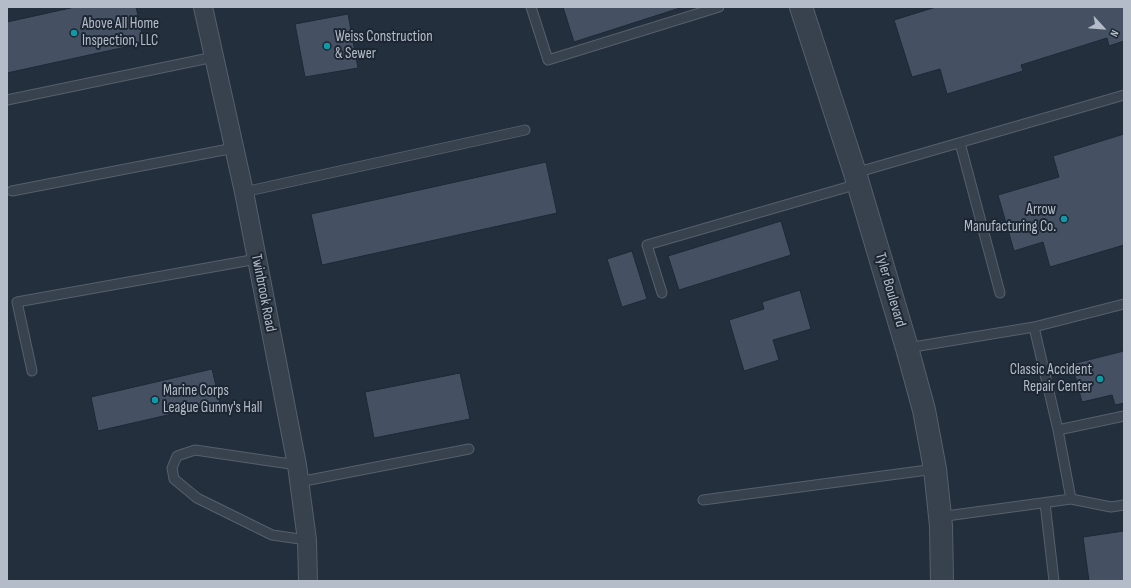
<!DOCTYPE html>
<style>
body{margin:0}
#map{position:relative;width:1131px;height:588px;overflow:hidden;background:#242f3e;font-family:"Sofia Sans Condensed",sans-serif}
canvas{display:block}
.frame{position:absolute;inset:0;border:8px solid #b4bcc9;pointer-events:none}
.north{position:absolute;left:1083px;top:8px;width:40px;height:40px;-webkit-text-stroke:3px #1d2633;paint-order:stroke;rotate:116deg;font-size:11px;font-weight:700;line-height:16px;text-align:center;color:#b4bcc9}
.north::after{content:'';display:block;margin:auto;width:14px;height:18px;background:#b4bcc9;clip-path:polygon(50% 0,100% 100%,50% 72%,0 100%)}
</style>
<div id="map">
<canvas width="1131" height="588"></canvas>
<div class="frame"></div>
<div class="north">N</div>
</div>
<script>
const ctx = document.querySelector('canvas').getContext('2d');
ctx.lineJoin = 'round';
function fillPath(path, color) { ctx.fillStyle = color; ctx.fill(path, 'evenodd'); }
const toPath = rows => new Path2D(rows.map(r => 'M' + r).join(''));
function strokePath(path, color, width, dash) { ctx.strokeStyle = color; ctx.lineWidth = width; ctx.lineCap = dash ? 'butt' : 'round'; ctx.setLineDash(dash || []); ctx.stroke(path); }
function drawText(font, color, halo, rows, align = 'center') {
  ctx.font = font + ' "Sofia Sans Condensed",sans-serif'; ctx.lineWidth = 4; ctx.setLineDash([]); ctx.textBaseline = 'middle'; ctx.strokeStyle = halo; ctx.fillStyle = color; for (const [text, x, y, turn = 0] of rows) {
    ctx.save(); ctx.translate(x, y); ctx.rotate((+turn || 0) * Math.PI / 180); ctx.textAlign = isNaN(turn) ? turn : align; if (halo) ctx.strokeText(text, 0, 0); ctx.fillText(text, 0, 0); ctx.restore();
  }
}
const building = toPath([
 [75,7,136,7,144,43,7,73,7,22,75,7],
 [563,7,683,7,574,42,563,7],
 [936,7,1124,7,1124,41,1109,46,1107,38,1021,65,1023,71,947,94,940,69,912,77,894,20,936,7],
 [348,14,358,68,305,77,295,24,348,14],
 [1124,134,1124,245,1050,267,1043,242,1014,251,998,195,1059,177,1053,156,1124,134],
 [546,162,557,213,322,265,311,214,546,162],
 [781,221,791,255,679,290,668,256,781,221],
 [632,251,647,299,622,307,607,259,632,251],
 [800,290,811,329,773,340,779,360,744,371,729,320,764,309,762,302,800,290],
 [1124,351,1124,403,1115,405,1112,395,1082,402,1072,364,1124,351],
 [212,369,220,403,98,431,91,397,212,369],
 [460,373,470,419,374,438,365,392,460,373],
 [1124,531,1124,581,1089,581,1083,537,1124,531]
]);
const service = toPath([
 [531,7,548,60,719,7],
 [7,100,214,57],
 [960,143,1000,293],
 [855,173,1124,95],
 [12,191,234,148],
 [244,192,525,130],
 [662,293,647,245,858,184],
 [1034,327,1058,430],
 [907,348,1034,327,1124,304],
 [32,371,17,302,257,259],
 [297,465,195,450,177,456,172,468,174,479,197,498,272,535,307,540],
 [299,482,469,449],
 [1071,499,1111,507,1124,505],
 [703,500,935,469],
 [1045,503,1054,581],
 [939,517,1071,499,1058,430,1124,416]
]);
const minor = toPath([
 [203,7,244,192,297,465,307,540,308,581]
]);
const tertiary = toPath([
 [801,7,855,173,907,348,924,410,935,469,941,526,942,581]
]);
const markers = [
 [74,33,4,"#0f9aa8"],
 [327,46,4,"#0f9aa8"],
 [1064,219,4,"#0f9aa8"],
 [1100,379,4,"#0f9aa8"],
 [155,400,4,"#0f9aa8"]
];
const poiNames = [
 ["Above All Home",82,24],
 ["Inspection, LLC",82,41],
 ["Weiss Construction",335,37],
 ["& Sewer",335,54],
 ["Arrow",1056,210,"right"],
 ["Manufacturing Co.",1056,227,"right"],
 ["Classic Accident",1092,370,"right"],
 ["Repair Center",1092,387,"right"],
 ["Marine Corps",163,391],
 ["League Gunny's Hall",163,408]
];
const streetNames = [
 ["Tyler Boulevard",890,290,74],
 ["Twinbrook Road",263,293,79]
];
fillPath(building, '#455162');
strokePath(building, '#1f2835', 1);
strokePath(service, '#565f6c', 11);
strokePath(minor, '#565f6c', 20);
strokePath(tertiary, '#565f6c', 24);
strokePath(service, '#38414e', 9);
strokePath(minor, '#38414e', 18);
strokePath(tertiary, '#38414e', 22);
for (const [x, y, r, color] of markers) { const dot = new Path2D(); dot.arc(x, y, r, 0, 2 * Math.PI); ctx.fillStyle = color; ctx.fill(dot); strokePath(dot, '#1d2633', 1.5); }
drawText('15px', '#b4bcc9', '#1d2633', poiNames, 'left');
drawText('15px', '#b4bcc9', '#1d2633', streetNames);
</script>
